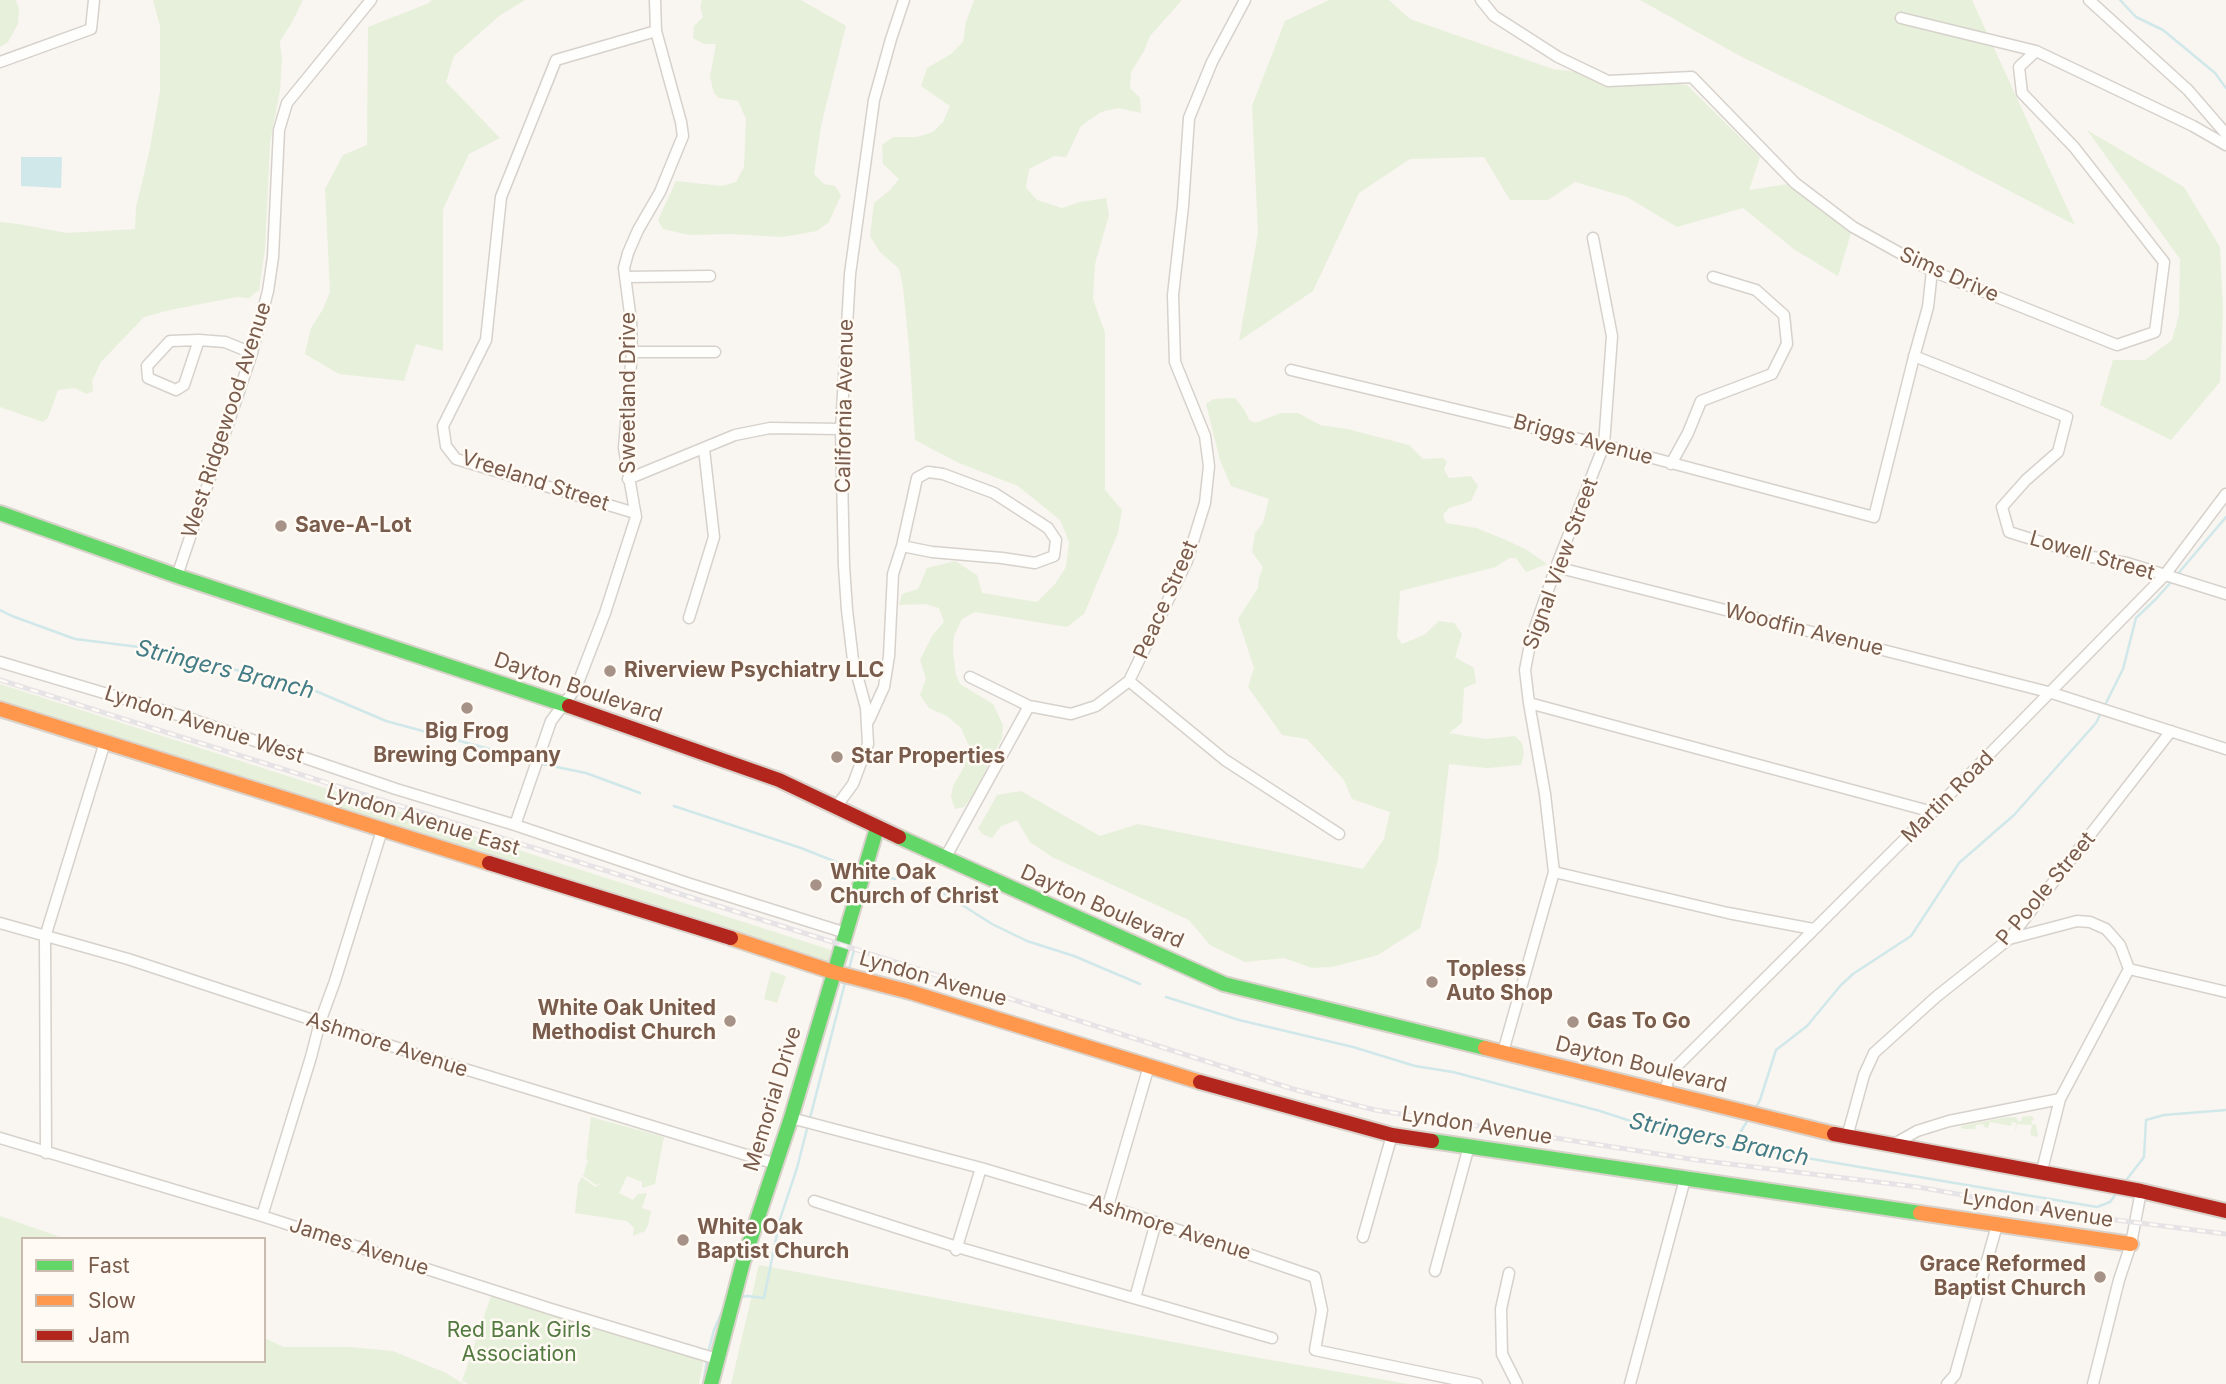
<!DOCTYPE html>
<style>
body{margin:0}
#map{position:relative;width:2226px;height:1384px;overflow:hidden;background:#f9f5f0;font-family:Inter,sans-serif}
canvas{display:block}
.legend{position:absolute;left:21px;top:1237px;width:245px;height:126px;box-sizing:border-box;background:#fffaf3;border:2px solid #cabbb1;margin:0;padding:9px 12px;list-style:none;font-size:21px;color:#7a5c4d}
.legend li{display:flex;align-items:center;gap:14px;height:35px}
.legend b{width:35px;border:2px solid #cabbb1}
</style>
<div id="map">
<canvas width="2226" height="1384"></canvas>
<ul class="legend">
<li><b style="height:9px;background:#63d668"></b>Fast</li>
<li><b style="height:9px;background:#ff974d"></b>Slow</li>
<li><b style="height:9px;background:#b3261e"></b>Jam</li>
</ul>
</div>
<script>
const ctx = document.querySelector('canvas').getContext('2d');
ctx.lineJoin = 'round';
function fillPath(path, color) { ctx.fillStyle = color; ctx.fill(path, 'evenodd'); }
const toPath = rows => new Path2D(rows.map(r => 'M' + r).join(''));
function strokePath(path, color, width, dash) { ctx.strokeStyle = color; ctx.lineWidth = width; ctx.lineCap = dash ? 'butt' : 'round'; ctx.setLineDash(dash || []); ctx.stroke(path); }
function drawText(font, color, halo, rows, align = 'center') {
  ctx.font = font + ' Inter,sans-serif'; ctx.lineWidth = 5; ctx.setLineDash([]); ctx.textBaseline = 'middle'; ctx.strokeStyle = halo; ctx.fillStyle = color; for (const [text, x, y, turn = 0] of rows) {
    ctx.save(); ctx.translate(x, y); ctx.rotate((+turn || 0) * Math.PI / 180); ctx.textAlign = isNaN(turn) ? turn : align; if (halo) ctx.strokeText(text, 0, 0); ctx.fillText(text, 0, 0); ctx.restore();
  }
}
const green = toPath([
 [0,0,16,0,19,9,18,24,8,42,0,47],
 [153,0,303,0,291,24,280,41,282,60,280,90,270,143,265,249,259,290,249,298,237,297,170,310,144,317,101,362,92,381,93,391,86,394,75,388,58,390,48,418,43,422,0,407,0,222,18,224,67,233,135,229,136,207,149,153,160,91,160,26],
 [432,0,525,0,499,16,454,56,446,82,500,138,469,154,443,209,443,351,416,344,404,381,339,374,305,354,311,328,323,309,330,292,325,189,343,155,367,145,368,27,429,3],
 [702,0,801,0,846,26,821,126,814,174,824,184,835,186,841,195,829,222,817,231,783,237,730,234,689,235,663,229,658,220,676,181,722,186,736,182,744,167,746,119,738,101,719,98,714,93,710,77,716,44,704,44,693,38,694,26,703,17,700,6],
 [974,0,1182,0,1150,36,1144,51,1131,72,1130,88,1140,98,1141,113,1118,108,1101,112,1081,126,1066,157,1054,156,1029,169,1026,188,1037,200,1062,208,1080,202,1106,198,1109,215,1095,264,1093,299,1105,333,1105,490,1122,510,1118,533,1084,614,1067,627,975,612,962,619,954,636,953,651,956,675,960,684,993,704,1003,725,1002,738,973,795,964,807,955,809,951,797,953,786,964,767,969,746,961,728,947,716,929,708,920,695,926,679,920,660,932,636,944,622,939,608,925,604,899,605,902,594,918,589,927,568,955,561,977,575,982,593,1037,602,1055,584,1066,567,1069,542,1060,520,1018,486,959,463,915,440,909,347,903,287,899,269,880,252,870,236,874,203,889,191,899,179,883,164,882,145,893,137,917,137,933,132,943,122,950,106,921,86,927,68,951,54,963,42,966,22],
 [1329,0,1389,0,1410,19,1553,69,1687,85,1760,157,1749,190,1795,183,1853,227,1838,276,1795,250,1743,208,1677,227,1627,197,1575,182,1548,200,1510,200,1484,157,1410,159,1359,193,1313,291,1239,341,1258,233,1252,106,1285,21],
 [1640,0,1972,0,2075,225,1891,129,1740,56],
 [2087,130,2184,187,2220,247,2223,311,2220,382,2171,440,2100,405,2113,360,2145,360,2172,340,2179,315,2180,259],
 [1235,398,1245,411,1249,420,1255,423,1281,413,1298,413,1320,425,1347,429,1409,445,1423,459,1443,458,1447,462,1444,469,1449,478,1471,476,1478,486,1471,501,1449,508,1443,515,1446,523,1476,528,1506,540,1527,550,1547,564,1526,572,1516,558,1509,558,1496,567,1400,591,1397,637,1402,644,1424,635,1439,621,1454,623,1462,634,1455,657,1474,668,1476,683,1464,688,1462,723,1449,733,1486,739,1515,736,1522,743,1524,754,1521,765,1487,768,1449,764,1438,859,1420,928,1378,955,1332,967,1312,968,1284,958,1245,962,1210,945,1189,920,1052,857,1030,842,1017,820,1001,826,992,838,984,835,978,829,997,795,1021,791,1100,836,1138,824,1363,869,1384,839,1390,812,1352,799,1344,780,1307,739,1282,735,1248,687,1254,668,1238,619,1258,588,1259,578,1263,567,1252,552,1255,533,1263,523,1269,499,1231,486,1220,460,1206,404,1213,399],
 [0,684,831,950,828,963,0,703],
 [771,971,786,976,777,1003,764,999],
 [2032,1116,2034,1120,2031,1121,2033,1125,2036,1124,2038,1137,2030,1135,2032,1125,2017,1124,2015,1133,2016,1123,2012,1122,2011,1126,1990,1122,1988,1128,1984,1127,1983,1124,1976,1125,1975,1129,1966,1129,1961,1128,1961,1126,2002,1118,2016,1117,2018,1121,2021,1121,2022,1117],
 [591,1117,664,1137,655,1184,642,1188,642,1182,627,1176,619,1193,633,1200,638,1194,647,1193,642,1208,651,1211,648,1225,645,1231,633,1236,634,1228,627,1221,575,1213,578,1184,582,1177,595,1187,602,1183,596,1185,583,1176,588,1160,586,1159],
 [0,1216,66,1239,23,1239,23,1361,264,1361,264,1338,284,1347,350,1347,393,1351,446,1373,464,1384,0,1384],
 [759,1265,1265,1359,1408,1384,731,1384],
 [497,1295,704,1358,699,1384,468,1384,462,1381,491,1296]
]);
const water = toPath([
 [21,157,62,157,61,188,21,186]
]);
const stream = toPath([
 [2120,0,2136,17,2163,30,2215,73,2226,88],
 [2176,576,2226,517],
 [0,610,12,616,75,639,139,647,304,686,386,721,530,760],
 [2104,707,2123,669,2136,618,2156,599,2172,581],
 [542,764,586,773,640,793],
 [674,806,801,848,859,871],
 [868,873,895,879],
 [937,889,992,924,1027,941,1074,956,1140,984],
 [849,969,854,950],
 [1166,997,1239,1020,1353,1047,1415,1066,1453,1072,1600,1111,1664,1132,1731,1148,1777,1153,2097,1207,2110,1202,2118,1191],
 [1755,1109,1760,1100,1776,1050,1807,1026,1841,985,1853,974,1911,936,1959,863,2014,815,2096,723,2101,713],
 [810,1118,846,979],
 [1731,1148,1749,1118],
 [2124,1183,2144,1157,2146,1120,2164,1115,2226,1110],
 [740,1297,747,1296,764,1298,780,1219,797,1168,808,1125],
 [708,1353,714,1330,724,1307],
 [703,1384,707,1360]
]);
const street = toPath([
 [1481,0,1494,16,1558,57,1608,81,1692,77,1795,183,1853,227,1932,271,2117,345,2155,332,2164,262,2074,147,2022,93,2019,67,2036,51],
 [2089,0,2188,90,2226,134],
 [1901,18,2036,51,2193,126,2226,145],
 [0,62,91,29,94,0],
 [625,277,710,276],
 [199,340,184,385,176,390,148,378,147,366,170,341,199,340,225,342,252,353],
 [632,352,715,352],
 [1914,356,2067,417,2058,452,2026,480,2002,507,2009,532,2086,556,2127,563,2226,594],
 [1291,370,1604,445,1874,517,1914,357,1928,307,1932,271],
 [1671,464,1688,433,1701,401,1772,374,1787,344,1784,315,1756,290,1713,277],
 [628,479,735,435,770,428,841,429],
 [635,513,456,459,446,446,443,426,486,340,501,197,556,60,656,31],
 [1556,567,2052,693,2226,749],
 [177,576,252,353,268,291,273,257,279,130,287,103,371,0],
 [689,618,714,537,704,449],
 [0,662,188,718,396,789,515,825,690,884,846,933],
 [970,677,1029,706],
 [1129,681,1225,760,1339,834],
 [1529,703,1933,812],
 [869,720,884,687,889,656,893,574,902,546,917,478,928,472,943,474,994,493,1048,528,1056,540,1054,556,1035,563,1002,558,932,552,902,546],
 [836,807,853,784,868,744,866,708,853,660,847,610,844,566,841,429,850,274,874,100,891,39,904,0],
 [515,825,551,721,576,688,605,613,636,517,624,448,632,352,631,321,624,268,628,253,638,230,660,192,683,136,681,122,656,31,655,0],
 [944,860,1029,706,1071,714,1096,706,1129,681,1187,561,1205,503,1209,466,1205,436,1175,362,1173,295,1183,206,1189,118,1212,62,1245,0],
 [1554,872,1728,913,1813,929],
 [0,923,128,959,422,1056,776,1164],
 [2009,939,2077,921,2090,922,2106,929,2120,945,2129,969,2226,992],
 [1503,1052,1554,872,1545,794,1529,703,1525,670,1531,639,1556,567,1604,445,1612,336,1593,238],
 [1665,1092,1670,1073,1964,780,2164,576,2226,494],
 [791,1118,981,1168,1108,1206,1315,1277,1322,1310,1315,1350,1477,1384],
 [1847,1137,1864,1075,1874,1053,1936,997,2009,939,2171,731],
 [0,1138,262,1216,551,1309,717,1359],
 [1894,1144,1917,1131,1949,1121,2060,1099],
 [46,1153,45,937,105,742],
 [2041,1174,2060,1099,2129,969],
 [814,1201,957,1247,1272,1338],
 [1108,1206,1149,1066],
 [262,1216,311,1057,320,1022,335,981,382,830],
 [1363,1237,1392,1135],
 [956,1250,981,1168],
 [1435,1271,1469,1146],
 [1509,1273,1501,1309,1502,1354,1517,1384],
 [1135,1298,1156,1222],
 [1630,1384,1685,1179],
 [1947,1384,1955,1375,1997,1225],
 [2093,1384,2119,1280,2131,1244,2141,1191]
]);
const fast = toPath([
 [0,513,177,576,569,706],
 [899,837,1224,984,1485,1048],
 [1432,1141,1920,1213],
 [711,1384,743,1262,791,1118,877,828]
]);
const slow = toPath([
 [0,709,489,863],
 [731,938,833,972,910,992,1200,1082],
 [1485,1048,1834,1134],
 [1920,1213,2131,1244]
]);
const jam = toPath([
 [569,706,779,780,899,837],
 [489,863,731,938],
 [1200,1082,1392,1135,1432,1141],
 [1834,1134,2141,1191,2226,1211]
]);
const rail = toPath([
 [0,680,842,945,1293,1089,1375,1110,1697,1160,1918,1187,2069,1214,2226,1234]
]);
const markers = [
 [281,526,7,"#a69286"],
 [610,671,7,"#a69286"],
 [467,708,7,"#a69286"],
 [837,757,7,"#a69286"],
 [816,885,7,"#a69286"],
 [1432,982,7,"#a69286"],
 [730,1021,7,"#a69286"],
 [1573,1022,7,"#a69286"],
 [683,1240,7,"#a69286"],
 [2100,1277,7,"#a69286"]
];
const streetNames = [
 ["Sims Drive",1949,275,24],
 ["Sweetland Drive",629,393,-90],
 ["California Avenue",845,406,-89],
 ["West Ridgewood Avenue",227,420,-72],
 ["Briggs Avenue",1583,440,15],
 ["Vreeland Street",535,481,18],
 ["Lowell Street",2092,556,16],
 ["Signal View Street",1561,564,-70],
 ["Peace Street",1166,600,-66],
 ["Woodfin Avenue",1804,630,14],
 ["Dayton Boulevard",578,688,19],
 ["Lyndon Avenue West",204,725,18],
 ["Martin Road",1948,797,-45],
 ["Lyndon Avenue East",423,820,17],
 ["P Poole Street",2046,889,-50],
 ["Dayton Boulevard",1102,907,24],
 ["Lyndon Avenue",933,979,16],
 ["Ashmore Avenue",387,1045,18],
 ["Dayton Boulevard",1641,1065,14],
 ["Memorial Drive",773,1099,-73],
 ["Lyndon Avenue",1477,1126,9],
 ["Lyndon Avenue",2038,1209,9],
 ["Ashmore Avenue",1170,1228,18],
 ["James Avenue",359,1247,18]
];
const poiNames = [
 ["Save-A-Lot",295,526],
 ["Riverview Psychiatry LLC",624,671],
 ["Big Frog",467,732,"center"],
 ["Brewing Company",467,756,"center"],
 ["Star Properties",851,757],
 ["White Oak",830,873],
 ["Church of Christ",830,897],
 ["Topless",1446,970],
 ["Auto Shop",1446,994],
 ["White Oak United",716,1009,"right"],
 ["Methodist Church",716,1033,"right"],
 ["Gas To Go",1587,1022],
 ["White Oak",697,1228],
 ["Baptist Church",697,1252],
 ["Grace Reformed",2086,1265,"right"],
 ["Baptist Church",2086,1289,"right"]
];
const parkNames = [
 ["Red Bank Girls",519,1331],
 ["Association",519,1355]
];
const waterNames = [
 ["Stringers Branch",225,670,14],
 ["Stringers Branch",1719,1140,12]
];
fillPath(green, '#e7f0db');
fillPath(water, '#d0e8ea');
strokePath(stream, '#d0e8ea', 2.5);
strokePath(street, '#d7d1cb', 13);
strokePath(fast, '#d9d2cb', 18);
strokePath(slow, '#d9d2cb', 18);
strokePath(jam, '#d9d2cb', 18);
strokePath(street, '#fefefd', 10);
strokePath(fast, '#63d668', 14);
strokePath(slow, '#ff974d', 14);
strokePath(jam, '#b3261e', 14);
strokePath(rail, '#e6e3e7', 5);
strokePath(rail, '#fffaf3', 2.5, [8]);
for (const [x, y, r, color] of markers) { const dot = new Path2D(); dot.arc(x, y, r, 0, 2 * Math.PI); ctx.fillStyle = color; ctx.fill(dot); strokePath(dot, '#fffaf3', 2.5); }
drawText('21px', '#7a5c4d', '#fffaf3', streetNames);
drawText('bold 21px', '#7a5c4d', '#fffaf3', poiNames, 'left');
drawText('21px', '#537a41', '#fffaf3', parkNames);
drawText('italic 23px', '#437c86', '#fffaf3', waterNames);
</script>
